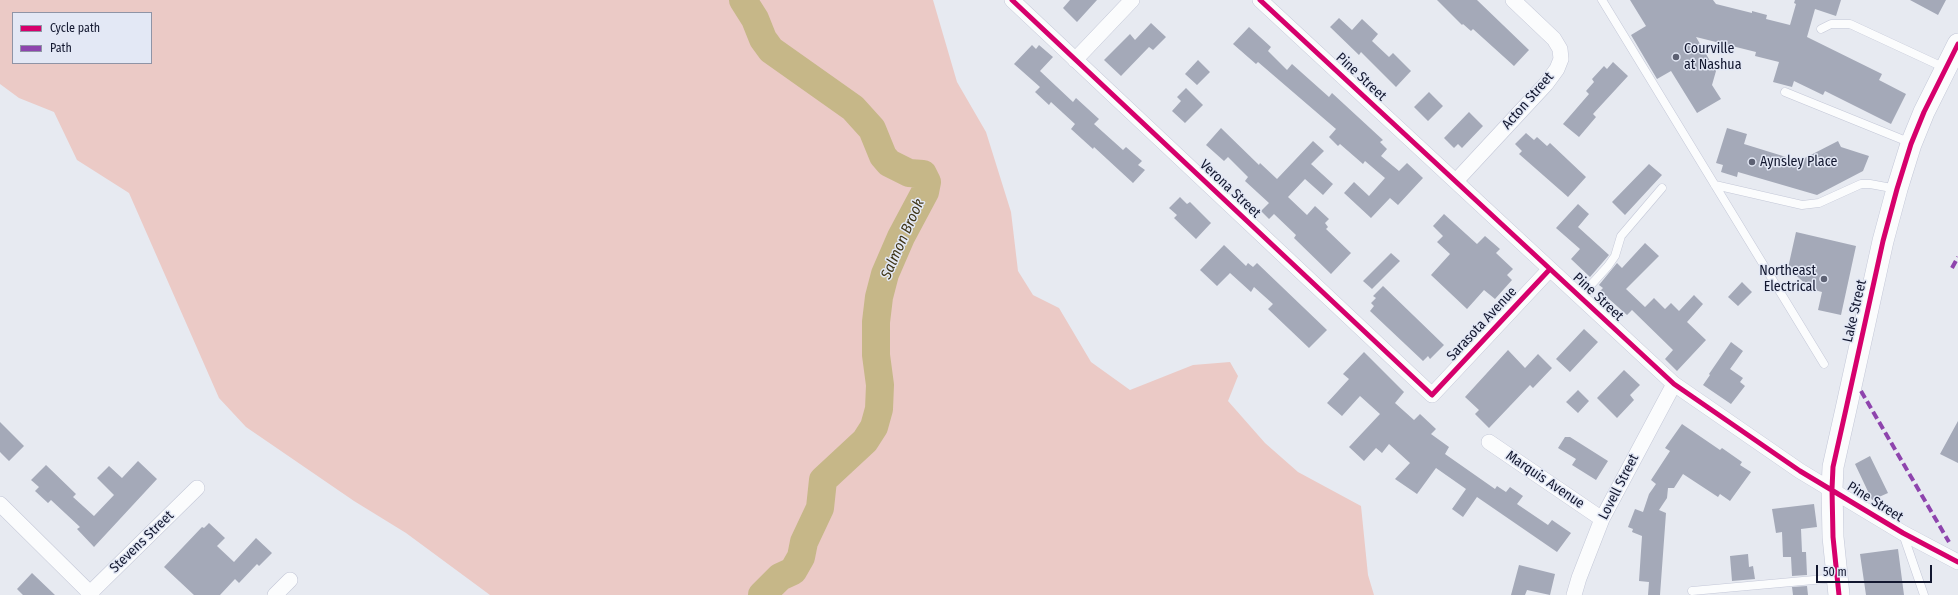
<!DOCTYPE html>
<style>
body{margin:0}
#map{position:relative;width:1958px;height:595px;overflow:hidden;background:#e7eaf1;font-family:"Fira Sans Condensed",sans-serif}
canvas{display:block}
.legend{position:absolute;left:12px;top:12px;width:140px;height:52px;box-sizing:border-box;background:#e3e8f5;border:1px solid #8f94a6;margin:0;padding:5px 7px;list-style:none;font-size:12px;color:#12172f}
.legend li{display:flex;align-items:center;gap:8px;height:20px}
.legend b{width:20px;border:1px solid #8f94a6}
.scale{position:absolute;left:1816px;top:565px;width:116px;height:18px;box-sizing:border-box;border:2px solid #12172f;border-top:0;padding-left:5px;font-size:12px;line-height:14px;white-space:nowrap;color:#12172f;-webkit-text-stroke:3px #e3e8f5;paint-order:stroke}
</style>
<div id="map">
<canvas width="1958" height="595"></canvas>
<ul class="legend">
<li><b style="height:5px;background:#d6006c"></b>Cycle path</li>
<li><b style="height:5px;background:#8e44ad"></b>Path</li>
</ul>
<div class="scale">50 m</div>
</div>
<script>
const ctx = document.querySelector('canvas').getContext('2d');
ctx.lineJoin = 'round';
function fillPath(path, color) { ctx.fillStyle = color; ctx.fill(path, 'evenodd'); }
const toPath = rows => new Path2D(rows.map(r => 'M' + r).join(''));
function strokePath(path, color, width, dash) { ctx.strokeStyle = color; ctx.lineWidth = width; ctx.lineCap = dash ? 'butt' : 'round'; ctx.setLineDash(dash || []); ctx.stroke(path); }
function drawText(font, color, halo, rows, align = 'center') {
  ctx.font = font + ' "Fira Sans Condensed",sans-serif'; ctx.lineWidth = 3; ctx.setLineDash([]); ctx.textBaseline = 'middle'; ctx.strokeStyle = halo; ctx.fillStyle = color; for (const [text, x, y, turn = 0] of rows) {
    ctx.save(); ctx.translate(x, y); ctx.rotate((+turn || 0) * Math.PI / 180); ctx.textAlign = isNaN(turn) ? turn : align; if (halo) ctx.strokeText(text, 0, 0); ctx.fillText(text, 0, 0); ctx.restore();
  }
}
const green = toPath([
 [0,0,933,0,957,82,986,132,1011,212,1018,271,1033,295,1059,308,1091,362,1130,390,1193,365,1230,362,1238,376,1228,401,1265,443,1298,472,1361,506,1368,575,1374,595,490,595,406,533,354,501,246,427,219,398,129,193,77,160,54,112,19,98,0,84],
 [13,13,151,13,151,63,13,63]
]);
const river = toPath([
 [743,0,755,19,763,39,771,50,853,108,872,129,883,156,889,163,909,173,923,174,927,182,925,192,901,237,885,274,879,297,876,322,876,355,880,385,879,409,874,427,865,441,823,480,820,508,804,542,801,557,793,571,780,577,762,595]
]);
const building = toPath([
 [1070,0,1097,0,1077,22,1063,8],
 [1437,0,1477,0,1529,50,1514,66,1473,29,1471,31,1463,24,1462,25],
 [1630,0,1713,0,1716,4,1752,13,1752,11,1767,15,1766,19,1790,25,1796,4,1794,3,1795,0,1841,0,1836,16,1815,9,1807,37,1882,74,1879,80,1906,94,1891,124,1825,91,1823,95,1794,81,1792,87,1773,82,1779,62,1755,56,1756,52,1696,37,1716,71,1712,85,1721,99,1697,113,1671,71,1657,79,1631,35,1646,26],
 [1910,0,1946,0,1938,15],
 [1339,18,1352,30,1362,19,1378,34,1372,41,1389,57,1393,53,1411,71,1396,87,1361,52,1359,55,1330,27],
 [1151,23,1166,37,1153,50,1149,47,1121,76,1104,60,1130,34,1135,40],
 [1249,27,1271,47,1268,51,1287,70,1292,64,1329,97,1332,93,1383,140,1380,142,1387,149,1381,156,1399,171,1407,163,1423,178,1398,205,1390,198,1371,218,1344,193,1354,182,1369,196,1385,178,1365,161,1363,164,1340,144,1338,146,1329,137,1336,129,1258,62,1256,64,1233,44],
 [1032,45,1036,49,1039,45,1053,57,1040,71,1073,102,1076,98,1099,119,1094,124,1123,150,1126,147,1142,161,1138,165,1145,170,1133,183,1094,147,1093,149,1071,129,1075,124,1051,102,1049,105,1035,92,1040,87,1014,64],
 [1198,60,1210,72,1197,85,1185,74],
 [1613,62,1628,76,1593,114,1596,117,1579,137,1563,124,1589,94,1586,91,1594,82,1592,79,1604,66,1607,69],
 [1186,88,1203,105,1185,123,1172,111,1181,101,1177,97],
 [1429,92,1443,106,1428,121,1414,107],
 [1469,112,1483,126,1462,148,1458,144,1454,148,1444,138],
 [1221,128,1259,165,1260,163,1277,179,1313,141,1324,151,1311,164,1333,184,1323,195,1305,179,1288,197,1307,215,1315,206,1329,219,1325,223,1328,227,1326,229,1351,253,1331,274,1294,238,1296,235,1274,214,1269,219,1261,211,1269,203,1245,181,1248,177,1228,157,1224,161,1206,145],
 [1727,128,1747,134,1744,144,1799,161,1838,141,1841,147,1869,156,1863,171,1817,195,1738,172,1737,177,1721,172,1723,165,1716,163],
 [1526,133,1534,140,1537,137,1547,146,1550,143,1586,177,1568,197,1519,154,1522,151,1515,144],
 [1649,164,1662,175,1625,215,1612,202],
 [1180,197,1187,204,1190,202,1211,223,1196,239,1174,218,1177,215,1169,208],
 [1578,204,1589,214,1578,227,1609,255,1590,277,1571,259,1580,249,1556,228],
 [1444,214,1477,244,1485,236,1500,249,1496,253,1513,269,1507,275,1512,280,1495,299,1484,290,1467,309,1431,275,1450,254,1437,242,1443,236,1433,226],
 [1796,232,1856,246,1841,315,1818,310,1822,292,1811,289,1788,268],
 [1645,243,1659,256,1626,289,1645,307,1654,298,1665,309,1671,303,1679,311,1694,295,1703,304,1687,322,1706,340,1677,371,1665,359,1673,350,1632,310,1627,315,1600,291,1603,288,1599,285,1617,263,1622,268],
 [1224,245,1246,266,1248,263,1253,267,1257,263,1327,330,1309,348,1268,309,1273,304,1254,287,1251,292,1230,273,1217,286,1200,270],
 [1391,253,1400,261,1372,289,1363,281],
 [1742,282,1752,292,1738,306,1728,297],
 [1383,286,1444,345,1430,359,1428,356,1423,361,1370,311,1374,306,1371,303,1376,298,1373,296],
 [1584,329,1598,342,1570,372,1556,359],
 [1731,342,1743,351,1730,369,1743,378,1740,382,1745,386,1731,404,1703,385,1710,375,1709,374],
 [1508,350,1525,368,1538,354,1552,368,1533,388,1530,385,1489,428,1475,414,1479,410,1465,397],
 [1364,352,1404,392,1395,403,1414,420,1420,414,1436,429,1431,434,1449,447,1445,454,1495,489,1497,486,1506,492,1510,487,1523,496,1517,504,1548,525,1552,520,1571,533,1557,552,1477,497,1463,517,1452,509,1466,489,1436,468,1417,494,1395,479,1410,463,1389,444,1382,453,1376,448,1364,461,1349,447,1380,414,1360,396,1342,416,1327,403,1349,379,1343,374],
 [1624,370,1640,385,1630,395,1634,400,1617,418,1597,398],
 [1578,390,1589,401,1578,413,1566,402],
 [1958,421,1958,463,1940,454],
 [0,422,24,446,9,461,0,452],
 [1682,424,1720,450,1722,448,1742,462,1740,465,1751,472,1730,501,1720,494,1718,497,1683,474,1674,488,1668,488,1667,498,1659,510,1666,513,1660,595,1648,595,1649,582,1639,581,1642,536,1632,532,1633,529,1628,527,1635,509,1643,512,1649,494,1656,484,1651,480,1670,451,1665,448],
 [1565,437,1570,437,1608,461,1596,480,1572,465,1576,459,1558,448],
 [1870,456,1888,493,1872,500,1855,464],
 [138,461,157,479,94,547,77,529,80,527,51,500,48,503,35,491,39,487,31,480,46,465,76,494,73,497,94,516,114,495,97,478,109,466,122,478],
 [1814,504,1817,527,1801,529,1802,552,1806,552,1807,575,1792,576,1791,557,1783,557,1782,532,1776,533,1772,509],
 [209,523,225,538,217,546,234,562,256,538,272,553,259,566,257,564,239,583,235,579,220,595,194,595,164,567,202,527,204,528],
 [1898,549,1904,595,1866,595,1860,554],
 [1748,554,1749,567,1753,566,1755,579,1732,581,1730,556],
 [1519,565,1555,574,1550,595,1527,590,1525,595,1511,595],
 [32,573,55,595,23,595,17,589],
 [1807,586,1808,595,1793,595,1792,587]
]);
const lane = toPath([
 [1602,0,1824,364],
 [1821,29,1831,24,1850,24,1945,68],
 [1785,92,1911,143],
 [1715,185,1802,205,1819,203,1861,184,1870,184,1897,189],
 [1580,297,1608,266,1615,256,1621,236,1662,188],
 [1903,534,1924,595],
 [1692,591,1836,578]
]);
const street = toPath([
 [1012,0,1432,395,1550,269],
 [1260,0,1674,384,1800,471,1903,533,1958,562],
 [1075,60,1132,0],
 [1456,181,1546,84,1557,69,1561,59,1560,49,1554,39,1513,0],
 [1489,442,1602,519],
 [0,504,92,595],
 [88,595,197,488],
 [275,595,290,580],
 [1574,595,1579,578,1602,519,1674,384]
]);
const secondary = toPath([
 [1839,595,1833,537,1832,489,1833,467,1846,409,1883,241,1897,189,1911,144,1924,112,1958,44]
]);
const quiet = toPath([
 [1952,268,1958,257],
 [1861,391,1949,542]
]);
const cycleway = toPath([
 [1012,0,1432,395,1550,269],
 [1260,0,1674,384,1800,471,1903,533,1958,562],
 [1839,595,1833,537,1832,489,1833,467,1846,409,1883,241,1897,189,1911,144,1924,112,1958,44]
]);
const markers = [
 [1676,57,4,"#5d6173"],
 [1752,162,4,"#5d6173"],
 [1824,279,4,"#5d6173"]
];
const poiNames = [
 ["Courville",1684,49],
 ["at Nashua",1684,65],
 ["Aynsley Place",1760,162],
 ["Northeast",1816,271,"right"],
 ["Electrical",1816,287,"right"]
];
const streetNames = [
 ["Pine Street",1361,77,43],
 ["Acton Street",1528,101,-49],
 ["Verona Street",1230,189,43],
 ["Pine Street",1598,297,43],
 ["Lake Street",1855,311,-77],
 ["Sarasota Avenue",1482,324,-47],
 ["Marquis Avenue",1545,480,34],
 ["Lovell Street",1619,487,-63],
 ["Pine Street",1875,502,32],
 ["Stevens Street",142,542,-44]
];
const waterNames = [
 ["Salmon Brook",903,239,-66]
];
fillPath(green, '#ebcac6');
strokePath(river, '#c6b788', 28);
fillPath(building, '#a4a9b8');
strokePath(lane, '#c3c7d7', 9);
strokePath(street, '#c3c7d7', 16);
strokePath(secondary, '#c3c7d7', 22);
strokePath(lane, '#fbfcfd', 8);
strokePath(street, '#fbfcfd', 15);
strokePath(secondary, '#fbfcfd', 21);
strokePath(quiet, '#8e44ad', 4, [8, 4]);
strokePath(cycleway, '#d6006c', 5);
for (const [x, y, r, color] of markers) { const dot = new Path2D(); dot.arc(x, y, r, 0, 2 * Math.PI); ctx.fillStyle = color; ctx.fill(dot); strokePath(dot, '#e3e8f5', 1.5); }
drawText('14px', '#12172f', '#e3e8f5', poiNames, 'left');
drawText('14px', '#12172f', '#e3e8f5', streetNames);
drawText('italic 15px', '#3f3516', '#e3e8f5', waterNames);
</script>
